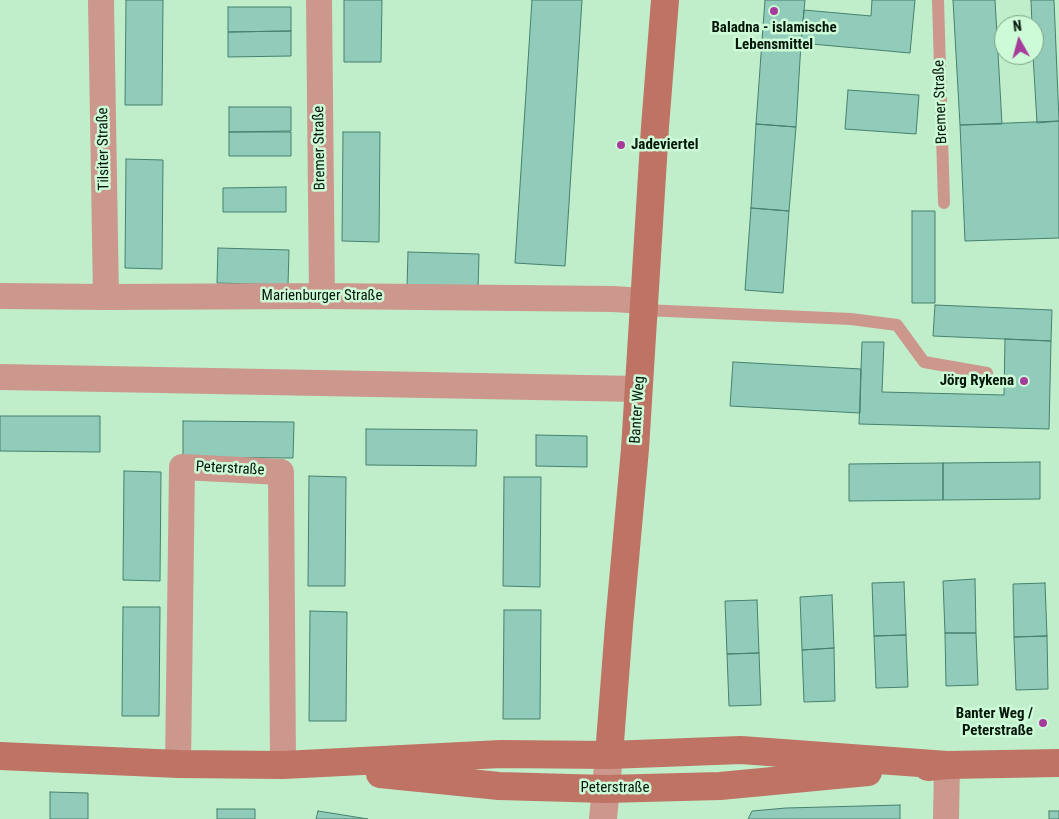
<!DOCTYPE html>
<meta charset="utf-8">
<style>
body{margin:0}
#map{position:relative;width:1059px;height:819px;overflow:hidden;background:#c0eeca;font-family:"Roboto Condensed",sans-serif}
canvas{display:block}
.north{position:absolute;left:994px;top:15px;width:50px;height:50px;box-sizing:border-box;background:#cdfbd7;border:1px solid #7d9f85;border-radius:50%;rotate:353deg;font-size:14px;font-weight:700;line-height:20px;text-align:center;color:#05160a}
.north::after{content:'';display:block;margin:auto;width:18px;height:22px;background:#a73b9c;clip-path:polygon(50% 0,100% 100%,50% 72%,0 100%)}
</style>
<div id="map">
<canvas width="1059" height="819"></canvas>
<div class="north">N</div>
</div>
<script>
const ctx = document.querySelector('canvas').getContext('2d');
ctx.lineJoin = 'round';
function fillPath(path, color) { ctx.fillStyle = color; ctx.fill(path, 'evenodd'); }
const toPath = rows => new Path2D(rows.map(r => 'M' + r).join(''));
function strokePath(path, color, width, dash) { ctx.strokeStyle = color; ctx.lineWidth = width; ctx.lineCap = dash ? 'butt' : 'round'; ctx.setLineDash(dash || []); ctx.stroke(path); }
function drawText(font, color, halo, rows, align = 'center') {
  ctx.font = font + ' "Roboto Condensed",sans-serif'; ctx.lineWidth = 5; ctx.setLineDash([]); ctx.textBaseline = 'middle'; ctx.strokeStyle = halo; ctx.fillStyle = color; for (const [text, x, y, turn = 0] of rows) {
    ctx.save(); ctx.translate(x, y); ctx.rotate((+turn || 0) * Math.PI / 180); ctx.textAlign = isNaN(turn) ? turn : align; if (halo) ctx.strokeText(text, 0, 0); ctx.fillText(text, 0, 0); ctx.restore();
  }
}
const building = toPath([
 [126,0,163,0,162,105,125,105,126,0],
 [344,0,382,0,381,62,344,62,344,0],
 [532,0,582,0,565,266,515,263,532,0],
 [765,0,805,0,801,43,762,41,765,0],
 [872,0,915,0,910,53,801,43,804,10,871,16,872,0],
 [953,0,995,0,1002,124,960,125,953,0],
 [1031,0,1054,0,1059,121,1037,123,1033,55,1034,25,1032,25,1031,0],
 [228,7,291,7,291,31,228,32,228,7],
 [291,31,291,56,228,57,228,32,291,31],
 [762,41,801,43,796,127,756,124,762,41],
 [848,90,919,95,916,134,845,129,848,90],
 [229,107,291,107,291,131,229,132,229,107],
 [1059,121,1059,238,965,241,960,125,1059,121],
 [756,124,796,127,789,211,751,208,756,124],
 [229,132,291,132,291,156,229,156,229,132],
 [343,132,380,132,379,242,342,241,343,132],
 [126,159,163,160,162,269,125,268,126,159],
 [286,187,286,212,223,212,223,188,286,187],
 [751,208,789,211,783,293,745,290,751,208],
 [912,211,935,211,935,303,912,303,912,211],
 [218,248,289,250,288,285,217,283,218,248],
 [408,252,479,254,478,289,407,287,408,252],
 [935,305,1052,310,1051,341,933,336,935,305],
 [1005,339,1051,341,1049,429,859,424,862,342,884,342,882,392,1004,395,1005,339],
 [733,362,861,369,860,413,730,406,733,362],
 [0,416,100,416,100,452,0,451,0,416],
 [183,421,294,422,293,458,183,457,183,421],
 [366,429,477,430,476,466,366,465,366,429],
 [536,435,587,436,587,467,536,466,536,435],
 [1040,462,1040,499,943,500,943,463,1040,462],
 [943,463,943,500,849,501,849,464,943,463],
 [124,471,161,472,160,581,123,580,124,471],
 [309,476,346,477,345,586,308,586,309,476],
 [504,477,541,477,540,587,503,586,504,477],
 [975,579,976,633,945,633,943,581,975,579],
 [904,582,906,635,874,636,872,583,904,582],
 [1045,583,1047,636,1014,637,1013,584,1045,583],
 [832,595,834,648,802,650,800,597,832,595],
 [757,600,759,653,727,654,725,601,757,600],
 [123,607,160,607,159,716,122,716,123,607],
 [504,610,541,610,540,719,503,719,504,610],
 [310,611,347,612,346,721,309,721,310,611],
 [945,633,976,633,978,685,946,686,945,633],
 [906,635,908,687,876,688,874,636,906,635],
 [1047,636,1048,689,1016,690,1014,637,1047,636],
 [834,648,835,701,804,702,802,650,834,648],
 [759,653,761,705,729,706,727,654,759,653],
 [50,792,88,793,88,819,50,819,50,792],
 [900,805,900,819,748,819,752,811,786,808,900,805],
 [217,809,255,809,255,819,217,819,217,809],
 [318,811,368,819,316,819,318,811],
 [1049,811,1059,811,1059,819,1049,819,1049,811]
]);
const service = toPath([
 [938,0,944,203],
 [644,310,851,319,897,325,924,362,987,373]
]);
const minor = toPath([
 [101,0,106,297],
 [319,0,322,296],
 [0,296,106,297,322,296,613,299,644,301],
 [0,377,639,389],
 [178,764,182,467,281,472,283,765],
 [946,819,947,765]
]);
const tertiary = toPath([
 [603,819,609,755]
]);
const secondary = toPath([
 [609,755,619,625,635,449,655,127,665,0],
 [0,756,178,764,283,765,501,754,609,755,741,750,947,765],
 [928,767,947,765,1059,763],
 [380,774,499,786,606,789,720,786,868,772]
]);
const markers = [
 [774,11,5,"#a73b9c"],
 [621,145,5,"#a73b9c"],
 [1024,381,5,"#a73b9c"],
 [1043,723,5,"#a73b9c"]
];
const poiNames = [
 ["Baladna - islamische",774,28,"center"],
 ["Lebensmittel",774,45,"center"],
 ["Jadeviertel",631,145,"left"],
 ["Jörg Rykena",1014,381],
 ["Banter Weg /",1033,714],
 ["Peterstraße",1033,731]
];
const streetNames = [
 ["Bremer Straße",941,102,-92],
 ["Bremer Straße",320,148,-91],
 ["Tilsiter Straße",104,149,-91],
 ["Marienburger Straße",322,296],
 ["Banter Weg",638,410,-86],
 ["Peterstraße",230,469,3],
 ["Peterstraße",615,788]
];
fillPath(building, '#90ccb9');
strokePath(building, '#46806f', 1);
strokePath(service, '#cc988d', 12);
strokePath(minor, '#cc988d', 26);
strokePath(tertiary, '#cc988d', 28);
strokePath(secondary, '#be7364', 28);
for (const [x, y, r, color] of markers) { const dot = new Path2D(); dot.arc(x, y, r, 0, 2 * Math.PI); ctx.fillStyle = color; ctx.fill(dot); strokePath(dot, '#cdfbd7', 2); }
drawText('bold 15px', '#05160a', '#cdfbd7', poiNames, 'right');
drawText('15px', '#05160a', '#cdfbd7', streetNames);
</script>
